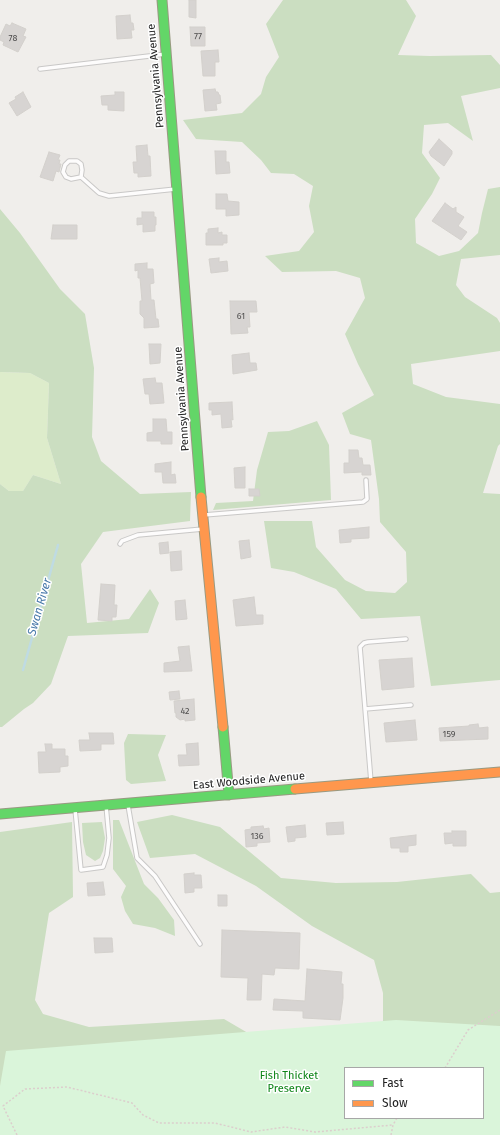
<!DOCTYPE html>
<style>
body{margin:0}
#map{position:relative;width:500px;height:1135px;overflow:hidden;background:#f0eeeb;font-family:"Fira Sans",sans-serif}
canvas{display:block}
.legend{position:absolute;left:344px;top:1067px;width:140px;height:52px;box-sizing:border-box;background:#fff;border:1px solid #a7a7a7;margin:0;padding:5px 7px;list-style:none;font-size:12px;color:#222}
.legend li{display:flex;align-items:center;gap:8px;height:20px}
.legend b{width:20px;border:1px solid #a7a7a7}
</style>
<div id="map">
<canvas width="500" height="1135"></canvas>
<ul class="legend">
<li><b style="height:5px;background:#63d668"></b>Fast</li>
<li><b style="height:5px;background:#ff974d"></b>Slow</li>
</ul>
</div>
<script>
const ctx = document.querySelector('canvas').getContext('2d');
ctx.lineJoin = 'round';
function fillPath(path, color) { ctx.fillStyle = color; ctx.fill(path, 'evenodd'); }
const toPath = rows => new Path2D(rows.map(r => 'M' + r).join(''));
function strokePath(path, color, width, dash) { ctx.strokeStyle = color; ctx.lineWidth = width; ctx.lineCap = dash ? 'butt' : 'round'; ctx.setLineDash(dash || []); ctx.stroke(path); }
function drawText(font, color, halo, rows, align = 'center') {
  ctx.font = font + ' "Fira Sans",sans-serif'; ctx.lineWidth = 3; ctx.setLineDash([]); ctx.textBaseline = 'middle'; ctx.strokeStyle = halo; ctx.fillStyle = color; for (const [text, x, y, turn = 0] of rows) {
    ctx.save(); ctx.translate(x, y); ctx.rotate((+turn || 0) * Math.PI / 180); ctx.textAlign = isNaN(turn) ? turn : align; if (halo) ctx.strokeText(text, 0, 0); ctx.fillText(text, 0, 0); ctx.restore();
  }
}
const grass = toPath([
 [0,372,30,373,49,383,47,438,61,484,33,475,23,491,9,491,0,484]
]);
const forest = toPath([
 [283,0,406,0,416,16,398,55,430,56,491,55,500,65,500,88,461,96,473,141,448,123,424,125,422,153,440,178,432,194,415,219,416,243,439,256,459,251,478,233,482,213,488,189,500,187,500,255,461,259,456,285,465,297,497,318,500,323,500,351,411,364,413,384,446,397,500,404,500,444,498,446,483,493,500,494,500,680,431,686,420,616,361,619,336,589,294,572,271,568,264,521,312,521,316,547,345,580,366,591,395,593,407,582,406,552,380,522,379,499,371,440,350,434,342,413,374,395,358,364,345,334,365,298,360,278,336,271,282,272,265,256,299,251,314,232,309,206,313,186,294,174,271,173,261,160,242,142,196,139,183,120,242,113,261,94,266,77,279,57,266,24],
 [0,209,20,233,60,289,85,314,94,368,92,437,101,461,140,494,191,492,190,521,103,532,81,564,87,623,129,619,150,589,159,603,148,633,68,636,51,684,33,703,24,709,2,727,0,727,0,484,9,491,23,491,33,475,61,484,47,438,49,383,30,373,0,372],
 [317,421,329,445,331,500,213,510,216,503,253,501,257,470,268,432,289,431],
 [128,734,166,735,158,755,166,781,131,784,126,780,124,743],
 [172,815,220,827,281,878,336,883,397,882,471,874,490,893,500,892,500,1135,0,1135,0,832,72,822,73,897,49,913,35,1000,43,1014,89,1027,224,1019,289,1057,383,1033,383,993,374,960,312,926,256,886,195,854,150,858,137,822],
 [345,1068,483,1068,483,1118,345,1118],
 [113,820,119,820,144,884,158,898,174,920,175,936,155,928,133,924,125,911,121,897,126,886,113,869],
 [102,822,105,838,103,851,100,858,95,861,86,855,83,842,82,823]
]);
const park = toPath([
 [396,1020,500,1026,500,1135,0,1135,0,1086,6,1051],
 [345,1068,483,1068,483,1118,345,1118]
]);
const stream = toPath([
 [23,670,58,545]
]);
const building = toPath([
 [189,0,196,0,196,18,189,17,189,0],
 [130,15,131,23,133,23,134,30,131,30,132,38,117,39,116,16,130,15],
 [12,23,26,29,23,36,26,37,18,52,3,45,4,42,0,40,0,37,6,24,10,26,12,23],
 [190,27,205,27,205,46,191,46,190,27],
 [218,50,219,62,215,62,215,76,203,76,201,51,218,50],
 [215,89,216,92,218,92,219,95,220,95,221,103,216,104,217,110,205,111,203,90,215,89],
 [23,92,31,107,17,116,9,103,16,99,15,97,23,92],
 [115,92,124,92,124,111,108,110,108,105,102,105,101,96,115,95,115,92],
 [439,139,452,151,452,154,444,166,431,156,429,152,439,139],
 [147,145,148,156,150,156,151,176,138,177,138,173,134,173,133,162,137,162,136,146,147,145],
 [215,151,226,151,226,162,229,162,230,173,216,174,215,151],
 [49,152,60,155,58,160,60,160,59,164,61,164,59,172,56,171,53,181,40,177,49,152],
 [216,194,227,194,228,201,239,202,239,215,226,216,226,209,216,209,216,194],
 [445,203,453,209,456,207,456,212,464,217,458,226,467,232,461,240,432,221,445,203],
 [142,212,154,212,154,217,156,217,156,225,155,225,155,231,143,232,143,224,137,225,137,218,142,218,142,212],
 [53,225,77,225,77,239,51,239,53,225],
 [218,228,218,233,222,232,222,235,227,235,227,243,223,243,223,245,206,245,206,233,208,233,208,229,218,228],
 [219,258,219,262,227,261,228,271,211,273,209,259,219,258],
 [147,263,147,269,153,269,154,283,150,284,151,300,154,300,156,319,158,319,159,327,144,328,144,318,140,314,140,301,142,301,140,278,138,278,138,270,135,271,135,264,147,263],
 [230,301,256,301,257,312,249,312,250,327,247,327,248,333,231,334,230,301],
 [149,344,161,344,160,363,150,364,149,344],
 [249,353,250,363,256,363,257,370,233,374,232,355,249,353],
 [155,378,156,383,162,383,164,403,150,404,149,394,145,394,143,379,155,378],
 [232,402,233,420,231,419,232,427,222,428,221,414,212,415,212,410,209,410,209,403,232,402],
 [153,419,166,419,167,432,172,432,172,444,161,444,161,441,147,441,147,433,153,432,153,419],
 [349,450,358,450,359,458,362,458,363,465,370,465,371,475,362,475,362,472,344,473,344,463,349,463,349,450],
 [171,462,171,475,175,474,176,483,163,483,162,472,155,472,155,464,171,462],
 [245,467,245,488,235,488,234,468,245,467],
 [249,489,259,489,260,496,249,496,249,489],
 [369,527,369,538,351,539,351,542,340,543,339,530,369,527],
 [249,540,251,557,241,559,239,541,249,540],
 [168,542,169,553,160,554,159,543,168,542],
 [181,551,182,570,171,571,170,552,181,551],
 [101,584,115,585,114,605,117,605,116,617,112,617,112,621,98,620,101,584],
 [254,597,256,615,263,615,263,624,236,626,233,600,254,597],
 [185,600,187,619,176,620,175,601,185,600],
 [189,646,192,671,164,672,164,663,180,661,178,647,189,646],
 [412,658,414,687,382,690,379,660,412,658],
 [179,691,180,699,170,700,169,692,179,691],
 [194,699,195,720,185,721,185,719,180,720,176,717,176,713,175,713,174,701,194,699],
 [415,720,417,740,386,742,384,723,415,720],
 [478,724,479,728,488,727,488,739,440,741,439,728,469,726,469,725,478,724],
 [89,733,113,733,114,744,101,744,101,750,80,751,79,740,90,740,89,733],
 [198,743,199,765,179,766,178,755,187,755,186,744,198,743],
 [45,744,52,744,52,749,65,749,65,756,68,756,68,766,60,767,60,772,39,773,38,752,46,752,45,744],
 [343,822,344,834,327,835,326,823,343,822],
 [305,825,306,837,295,838,295,841,288,842,286,827,305,825],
 [263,826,264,829,269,828,270,842,257,843,257,846,246,847,245,830,251,829,251,827,263,826],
 [452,831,466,831,466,846,453,846,453,843,445,844,444,833,452,833,452,831],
 [416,835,416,845,408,846,408,852,400,852,400,848,391,848,390,838,416,835],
 [194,873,194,875,201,875,202,888,194,888,194,892,185,893,184,874,194,873],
 [103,882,105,895,88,896,87,883,103,882],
 [218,895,227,895,227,906,218,906,218,895],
 [222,930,300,933,299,969,275,968,274,975,262,974,261,1000,247,1000,248,978,221,977,222,930],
 [94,938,112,938,113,952,95,953,94,938],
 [307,969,342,972,341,984,343,984,343,998,340,1020,303,1018,303,1011,273,1010,274,999,305,1001,307,969]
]);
const path = toPath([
 [445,1068,468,1030,500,1010],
 [17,1135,3,1106,25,1089,67,1087,132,1103,143,1115,159,1123,215,1123,251,1132,285,1127,315,1132,393,1125],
 [391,1135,393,1125,397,1118]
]);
const lane = toPath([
 [40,69,166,54],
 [81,177,71,179,66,177,63,172,65,165,69,161,77,161,81,164,82,170,81,177,99,193,109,196,176,189],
 [204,515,363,502,367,499,366,480],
 [120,544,122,541,138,535,203,529],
 [365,709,411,705],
 [371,782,360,647,364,643,368,642,406,639],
 [128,805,137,858,155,876,200,944],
 [75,809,81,870,103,867,107,855,109,838,106,805]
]);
const fast = toPath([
 [162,0,201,497],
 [223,727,229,795],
 [0,814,295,789]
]);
const slow = toPath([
 [201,497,223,727],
 [295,789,500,772]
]);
const numberNames = [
 ["77",198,36],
 ["78",13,38],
 ["61",241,316],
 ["42",185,711],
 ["159",449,734],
 ["136",257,836]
];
const streetNames = [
 ["Pennsylvania Avenue",156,76,-95],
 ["Pennsylvania Avenue",182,399,-94],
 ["East Woodside Avenue",249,781,-5]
];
const parkNames = [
 ["Fish Thicket",289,1076],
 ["Preserve",289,1089]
];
const waterNames = [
 ["Swan River",40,607,-74]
];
fillPath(grass, '#ddeccb');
fillPath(forest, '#cbdec1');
fillPath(park, '#daf5da');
strokePath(stream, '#bfdbe3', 2.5);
fillPath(building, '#d7d4d2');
strokePath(building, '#d3d0cc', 1);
strokePath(lane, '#c9c8c7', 5.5);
strokePath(fast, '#999a82', 11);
strokePath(slow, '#999a82', 11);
strokePath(path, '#dccecd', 1.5, [2, 2]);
strokePath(lane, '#fdfcfc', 3.5);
strokePath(fast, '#63d668', 9);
strokePath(slow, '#ff974d', 9);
drawText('9px', '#4f4e4e', null, numberNames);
drawText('11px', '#222', '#fff', streetNames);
drawText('11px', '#0c8416', '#fff', parkNames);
drawText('italic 12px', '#4a7aab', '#fff', waterNames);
</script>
